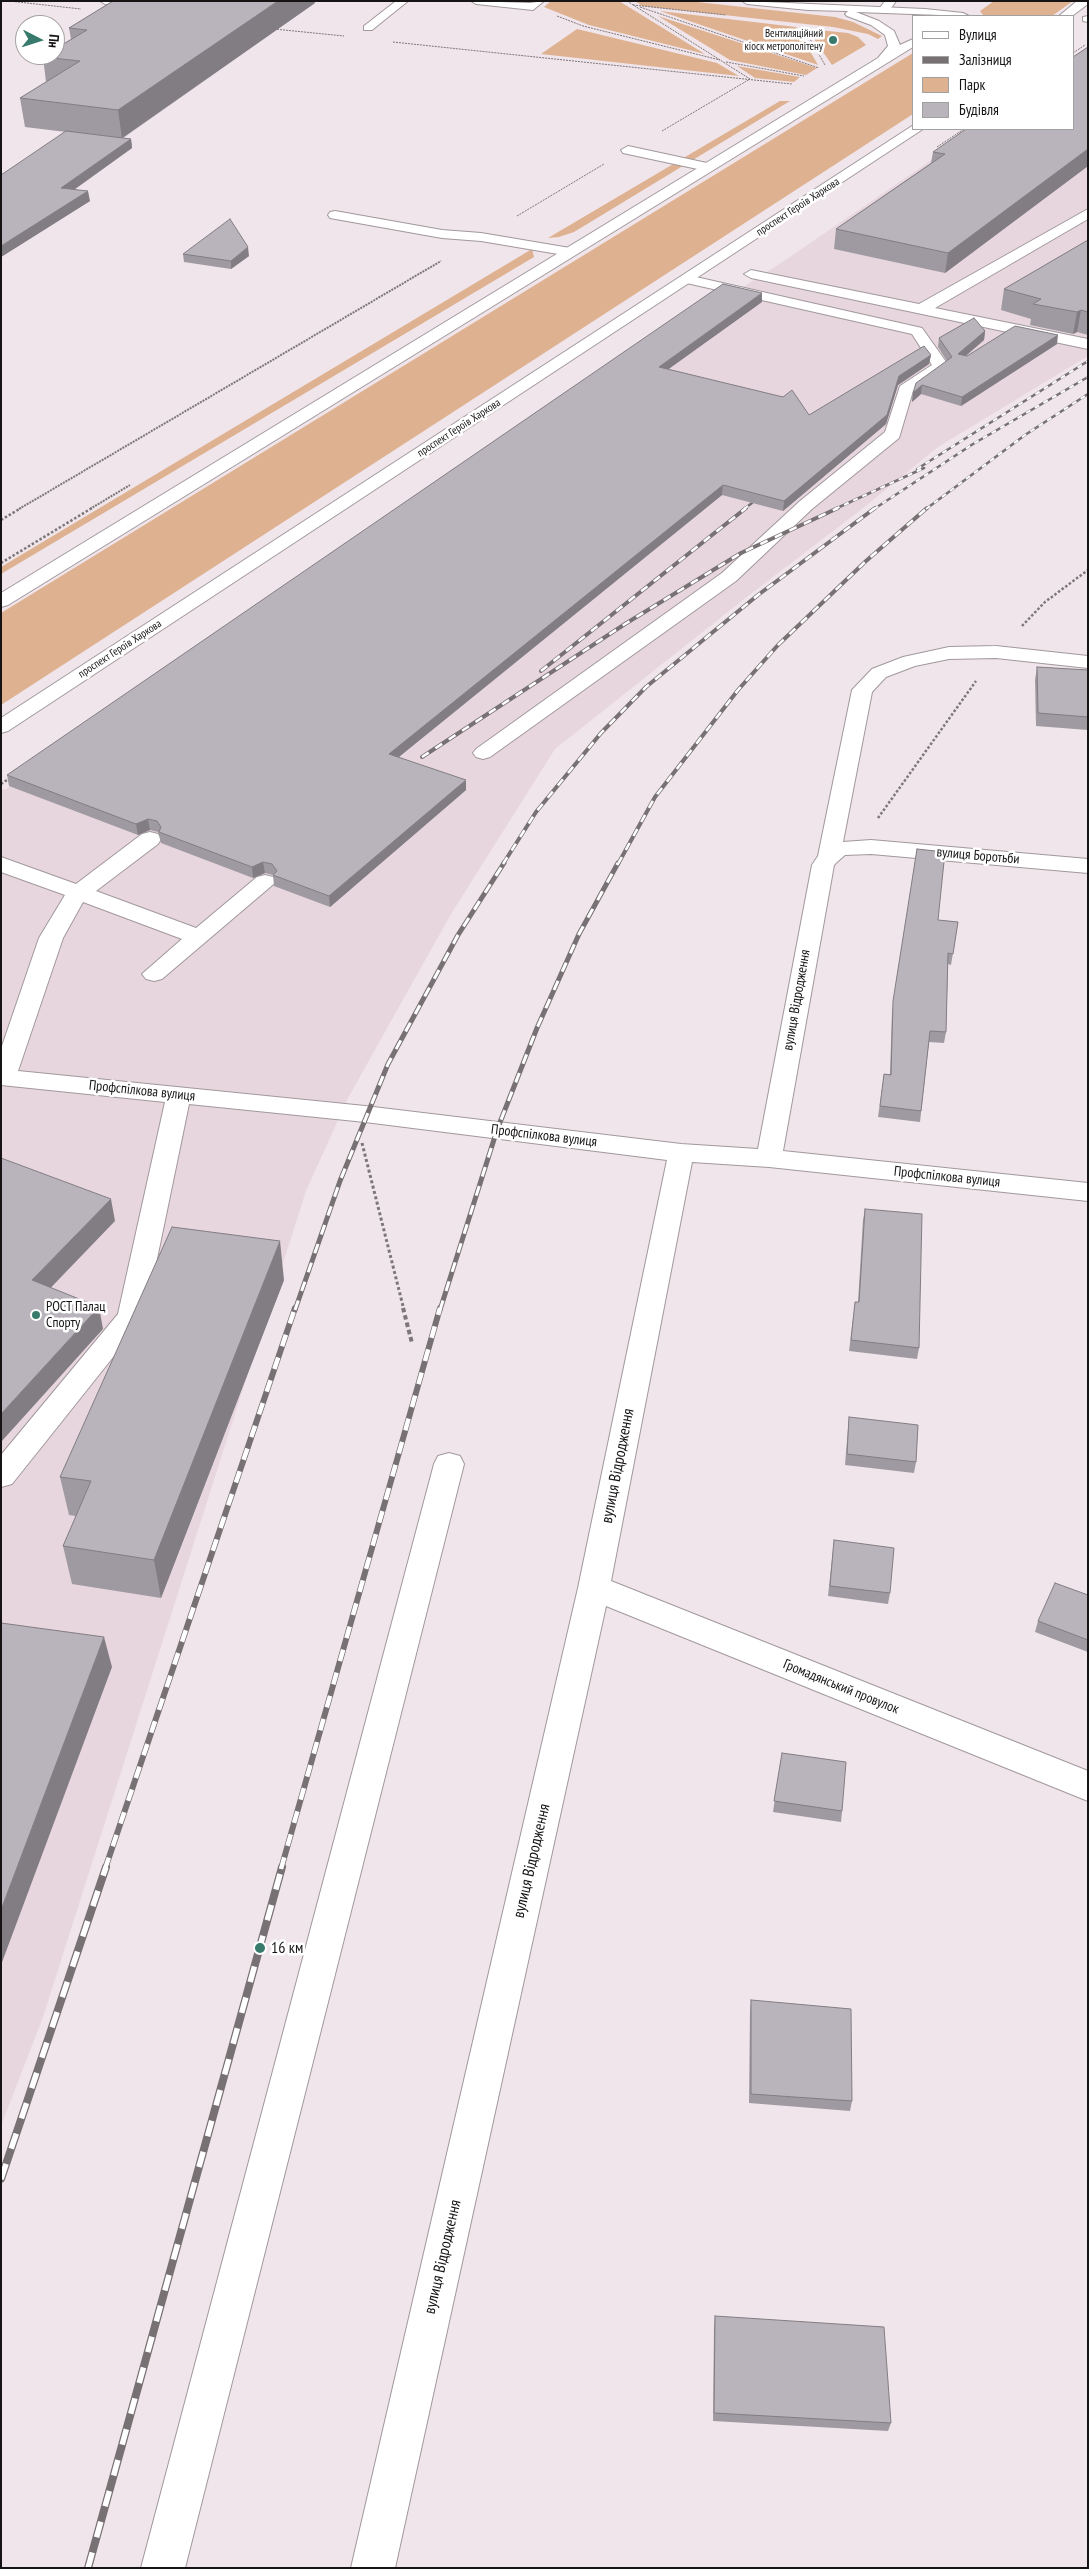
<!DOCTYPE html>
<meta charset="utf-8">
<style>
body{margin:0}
#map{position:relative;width:1089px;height:2569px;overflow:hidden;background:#f0e5ea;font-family:"PT Sans Narrow",sans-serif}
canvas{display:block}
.frame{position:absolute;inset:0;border:2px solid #161314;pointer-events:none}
.legend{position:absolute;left:912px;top:15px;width:162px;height:115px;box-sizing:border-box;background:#fff;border:1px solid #a2a1a1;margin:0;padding:6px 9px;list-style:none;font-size:15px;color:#161314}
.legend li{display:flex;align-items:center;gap:10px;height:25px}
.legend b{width:25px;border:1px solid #a2a1a1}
.north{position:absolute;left:15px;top:15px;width:50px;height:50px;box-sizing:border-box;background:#fff;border:1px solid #a2a1a1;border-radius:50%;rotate:95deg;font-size:14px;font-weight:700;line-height:20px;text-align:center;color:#161314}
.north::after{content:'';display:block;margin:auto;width:18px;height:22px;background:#387b6d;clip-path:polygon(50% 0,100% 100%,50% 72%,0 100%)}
</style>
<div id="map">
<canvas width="1089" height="2569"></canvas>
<div class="frame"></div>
<ul class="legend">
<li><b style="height:6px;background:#fff"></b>Вулиця</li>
<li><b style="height:6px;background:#787174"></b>Залізниця</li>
<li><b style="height:14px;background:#deb191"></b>Парк</li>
<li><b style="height:14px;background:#b9b3bb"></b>Будівля</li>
</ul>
<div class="north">Пн</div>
</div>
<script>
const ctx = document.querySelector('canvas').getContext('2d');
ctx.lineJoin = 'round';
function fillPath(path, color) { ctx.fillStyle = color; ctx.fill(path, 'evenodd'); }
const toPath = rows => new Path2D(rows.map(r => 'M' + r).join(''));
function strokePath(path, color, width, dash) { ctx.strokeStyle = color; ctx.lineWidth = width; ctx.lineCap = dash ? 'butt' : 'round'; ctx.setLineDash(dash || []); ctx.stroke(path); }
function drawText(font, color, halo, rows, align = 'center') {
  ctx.font = font + ' "PT Sans Narrow",sans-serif'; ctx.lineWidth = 5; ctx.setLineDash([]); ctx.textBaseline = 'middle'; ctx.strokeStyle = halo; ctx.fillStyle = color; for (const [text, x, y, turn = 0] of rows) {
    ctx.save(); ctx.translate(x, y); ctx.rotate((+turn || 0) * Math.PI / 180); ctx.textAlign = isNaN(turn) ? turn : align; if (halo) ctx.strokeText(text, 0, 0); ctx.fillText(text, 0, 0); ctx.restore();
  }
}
const built = toPath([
 [1088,49,1088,356,938,447,862,509,748,596,555,749,451,914,348,1098,306,1191,43,2017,1,2126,1,790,6,789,583,389,781,263,936,157,1073,129]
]);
const green = toPath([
 [551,1,619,1,705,54,589,25,544,7],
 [635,1,688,1,835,17,853,22,882,36,878,39,868,34,833,27,642,6],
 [994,1,1073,1,1052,16,983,15,980,11],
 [660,11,796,27,818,65],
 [658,16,817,68,806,75,730,60],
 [577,29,717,63,739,76,541,54],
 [807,29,848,33,858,37,866,45,832,65],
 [913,53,913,114,1,705,1,613],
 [737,66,800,77,794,82,755,78],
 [780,101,790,101,574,232,559,237,548,238],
 [532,249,534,257,1,574,1,567]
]);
const pathFar4 = toPath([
 [9,1,81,9],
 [627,1,750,79,662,131],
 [633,5,726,15],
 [640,7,819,68],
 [557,16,583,26,720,60],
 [274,29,344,36],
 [806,32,825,65],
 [393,42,792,84],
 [1073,53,1085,45],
 [726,62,804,76],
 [937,147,964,129],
 [517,216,604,164]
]);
const pathFar3 = toPath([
 [19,509,441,261],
 [90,509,130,485]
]);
const pathFar2 = toPath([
 [1,520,21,508],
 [1,563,92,508],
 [1022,626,1045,602,1088,570],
 [1,784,10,778],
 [878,818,976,681]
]);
const pathFar1 = toPath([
 [362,1143,404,1310]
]);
const path = toPath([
 [403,1308,412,1343]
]);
const minor = toPath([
 [100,1,138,1,154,4,156,6,150,9,105,4,100,1],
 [396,1,408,1,372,30,364,30,364,26,396,1],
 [471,1,530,3,544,1,533,10,476,4,471,1],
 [885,1,896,1,889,11,885,12,879,9,885,1],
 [1088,16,1088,22,1083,21,1083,17,1088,16],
 [628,146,707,163,714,167,707,171,623,153,621,150,628,146],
 [1088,209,1088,219,935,308,1088,339,1088,349,751,278,744,274,751,270,919,304,1088,209],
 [335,211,442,230,481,233,570,248,577,252,570,256,481,241,442,238,330,218,328,215,330,212,335,211],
 [687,275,922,328,949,366,913,391,899,438,812,509,736,581,490,757,483,759,476,757,473,753,476,749,722,573,800,501,885,432,900,386,932,365,912,334,682,282,680,279,682,276,687,275],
 [996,646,1088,656,1088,668,996,658,949,659,915,666,886,677,872,692,843,842,871,840,1088,859,1088,873,871,854,845,855,837,862,834,865,783,1151,1088,1183,1088,1201,769,1167,692,1162,611,1581,1088,1771,1088,1801,606,1606,395,2568,351,2568,578,1588,667,1160,365,1122,189,1104,145,1317,12,1484,1,1487,1,1455,118,1314,165,1102,1,1085,1,1049,39,938,65,895,1,872,1,857,76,884,142,834,150,832,158,834,161,839,158,844,96,891,196,928,257,877,265,875,273,877,276,882,162,979,154,981,146,979,142,974,182,939,83,902,63,938,18,1071,365,1106,681,1144,758,1149,812,865,818,856,852,690,872,669,903,657,949,647,996,646],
 [449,1453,460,1456,464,1464,185,2568,141,2568,434,1464,438,1456,449,1453]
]);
const major = toPath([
 [742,1,925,9,963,13,969,16,856,12,879,21,894,31,900,45,913,39,913,47,8,605,1,607,1,593,878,58,888,46,885,35,871,25,847,16,845,14,848,11,808,10,747,4,742,1],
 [1077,1,1088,1,1088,4,1072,16,1059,16,1077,1],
 [912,126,913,129,923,129,8,731,1,733,1,718,912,126]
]);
const railFar4 = toPath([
 [917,469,1088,361],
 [744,509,752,503],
 [835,509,924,468],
 [874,509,973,444,1088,377],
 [926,509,1025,435,1088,394]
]);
const railFar3 = toPath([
 [541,671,746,508],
 [422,757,625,624,741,553,838,508],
 [503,864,536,812,601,733,646,687,758,595,875,508],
 [618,864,655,797,738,690,778,645,866,561,927,508]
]);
const railFar2 = toPath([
 [295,1310,340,1181,388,1064,458,935,504,863],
 [440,1310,497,1130,537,1028,579,934,618,863]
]);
const railFar1 = toPath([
 [105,1869,295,1308],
 [281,1869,440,1308]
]);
const rail = toPath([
 [1,2179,106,1867],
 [88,2568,282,1867]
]);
const wall = toPath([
 [113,1,314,1,315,3,123,138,131,139,132,148,74,190,90,201,1,257,66,132,25,127,20,98,46,82,43,57,71,39,69,28],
 [1088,47,1088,166,945,273,834,249,836,229,931,163,933,152],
 [1088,240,1088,335,1077,332,1073,334,1030,325,1031,319,1001,310,1004,289],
 [183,254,249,256,231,269,184,262],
 [762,302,668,369,809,415,931,355,929,364,898,385,886,424,783,511,722,495,399,757,466,790,330,907,274,886,273,875,265,873,253,878,161,843,158,832,150,830,138,835,9,786,7,775],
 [985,331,984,340,966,356,1057,344,961,406,921,394,912,402,913,393,947,361,938,347,939,338],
 [1037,667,1088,670,1088,730,1036,726,1035,680],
 [917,849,938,920,958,922,951,965,948,964,946,1032,944,1043,929,1042,920,1122,878,1117,884,1074,890,1074,892,1012],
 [865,1209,919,1348,917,1359,849,1351,855,1302,858,1302,863,1220],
 [284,1280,161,1598,72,1584,63,1546,76,1516,69,1515,60,1477],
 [849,1417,916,1462,914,1473,845,1465,848,1428],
 [834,1540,890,1593,888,1604,828,1596],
 [1088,1595,1088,1652,1035,1632,1038,1621],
 [782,1753,842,1811,841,1822,773,1812],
 [751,2000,852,2101,850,2111,749,2103,750,2010],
 [715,2316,891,2423,888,2431,713,2421,714,2325]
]);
const shadedWall = toPath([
 [278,1,314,1,315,3,122,138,118,110],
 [131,139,132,148,62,198,61,188],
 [1088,149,1088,166,945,273,948,253],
 [88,191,90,201,1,257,1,246],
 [248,247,249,256,231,269,231,261],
 [762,293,762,302,659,376,659,367],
 [1081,310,1077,332,1073,334,1077,312],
 [985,331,984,340,957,363,958,354],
 [1058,335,1057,344,961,406,962,397],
 [931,355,929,364,898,385,886,424,783,511,784,501,899,376],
 [922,385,921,394,912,402,913,393],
 [723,485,722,495,390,764,389,754],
 [466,780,466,790,330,907,329,896],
 [148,819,150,830,138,835,136,824],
 [263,862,265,873,253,878,252,867],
 [111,1199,115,1221,37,1302,32,1280],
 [280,1241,284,1280,161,1598,154,1560],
 [99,1307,103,1329,1,1442,1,1414],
 [104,1637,112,1667,1,1965,1,1910]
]);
const building = toPath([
 [113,1,278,1,118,110,20,98,80,61,43,57,46,55,55,55,55,49,87,30,69,28,113,1],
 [1088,47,1088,149,948,253,836,229,945,154,933,152,966,129,1073,129,1073,57,1088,47],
 [66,131,131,139,61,188,88,191,1,246,1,175,66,131],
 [230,219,248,247,231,261,183,254,230,219],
 [1088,240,1088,312,1081,310,1077,312,1033,304,1041,299,1004,289,1088,240],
 [723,284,762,293,659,367,783,397,792,390,809,415,924,346,931,355,899,376,887,415,784,501,723,485,389,754,466,780,329,896,273,875,277,871,272,864,263,862,252,867,159,832,161,827,157,821,148,819,136,824,7,775,723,284],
 [974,318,985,331,958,354,967,356,1015,326,1058,335,962,397,922,385,913,393,916,383,952,357,939,338,974,318],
 [1037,667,1088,670,1088,717,1038,713,1037,667],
 [917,849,945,852,938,920,958,922,953,954,948,953,946,1032,930,1031,921,1111,880,1106,884,1074,891,1075,893,1001,917,849],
 [1,1158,111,1199,32,1280,99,1307,1,1414,1,1158],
 [865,1209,922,1214,919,1348,851,1340,855,1302,859,1302,865,1209],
 [172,1227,280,1241,154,1560,63,1546,91,1481,60,1477,172,1227],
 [849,1417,918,1425,916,1462,847,1454,849,1417],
 [834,1540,894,1548,890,1593,830,1586,834,1540],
 [1055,1583,1088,1595,1088,1640,1038,1621,1055,1583],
 [1,1623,104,1637,1,1910,1,1623],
 [782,1753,846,1762,842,1811,774,1801,782,1753],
 [751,2000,851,2009,852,2101,751,2094,751,2000],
 [715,2316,884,2327,891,2423,714,2413,715,2316]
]);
const markers = [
 [833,40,5,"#387b6d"],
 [36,1315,5,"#387b6d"],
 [260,1948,6,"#387b6d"]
];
const farPoinames = [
 ["Вентиляційний",823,34],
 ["кіоск метрополітену",823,47]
];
const farStreetnames = [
 ["проспект Героїв Харкова",798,207,-33],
 ["проспект Героїв Харкова",459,428,-33],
 ["проспект Героїв Харкова",120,649,-33]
];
const streetNames = [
 ["вулиця Боротьби",978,856,5],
 ["вулиця Відродження",797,1000,-80],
 ["Профспілкова вулиця",142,1091,6],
 ["Профспілкова вулиця",544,1136,7],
 ["Профспілкова вулиця",947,1177,6],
 ["Громадянський провулок",841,1687,22]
];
const poiNames = [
 ["РОСТ Палац",46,1307],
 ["Спорту",46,1323]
];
const nearStreetnames = [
 ["вулиця Відродження",618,1466,-79],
 ["вулиця Відродження",532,1861,-77],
 ["вулиця Відродження",443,2257,-77]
];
const nearPoinames = [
 ["16 км",271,1948]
];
fillPath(built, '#e8d6de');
fillPath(green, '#deb191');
strokePath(minor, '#a1989c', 2);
strokePath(major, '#a1989c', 2);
strokePath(pathFar4, '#7d7679', 1, [2, 1]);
strokePath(pathFar3, '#7d7679', 2, [2, 1]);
strokePath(pathFar2, '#7d7679', 2.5, [2.5, 2]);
strokePath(pathFar1, '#7d7679', 3, [3, 2.5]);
strokePath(path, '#7d7679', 4, [4.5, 3]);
fillPath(minor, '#fff');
fillPath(major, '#fff');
strokePath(railFar4, '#787174', 2.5);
strokePath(railFar3, '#787174', 4);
strokePath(railFar2, '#787174', 5);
strokePath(railFar1, '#787174', 6);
strokePath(rail, '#787174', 8);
strokePath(railFar4, '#fff', 2, [5]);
strokePath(railFar3, '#fff', 2.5, [8]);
strokePath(railFar2, '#fff', 3, [10]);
strokePath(railFar1, '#fff', 4.5, [12]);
strokePath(rail, '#fff', 5.5, [16]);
fillPath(wall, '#9f9aa1');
fillPath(shadedWall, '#827d83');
fillPath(building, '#b9b3bb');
strokePath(building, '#827d83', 1);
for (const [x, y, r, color] of markers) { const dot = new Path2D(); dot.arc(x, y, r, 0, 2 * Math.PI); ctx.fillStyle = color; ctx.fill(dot); strokePath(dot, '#fff', 2); }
drawText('11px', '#161314', '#fff', farPoinames, 'right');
drawText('11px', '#161314', '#fff', farStreetnames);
drawText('14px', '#161314', '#fff', streetNames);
drawText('14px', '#161314', '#fff', poiNames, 'left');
drawText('16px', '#161314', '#fff', nearStreetnames);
drawText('16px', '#161314', '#fff', nearPoinames, 'left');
</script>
